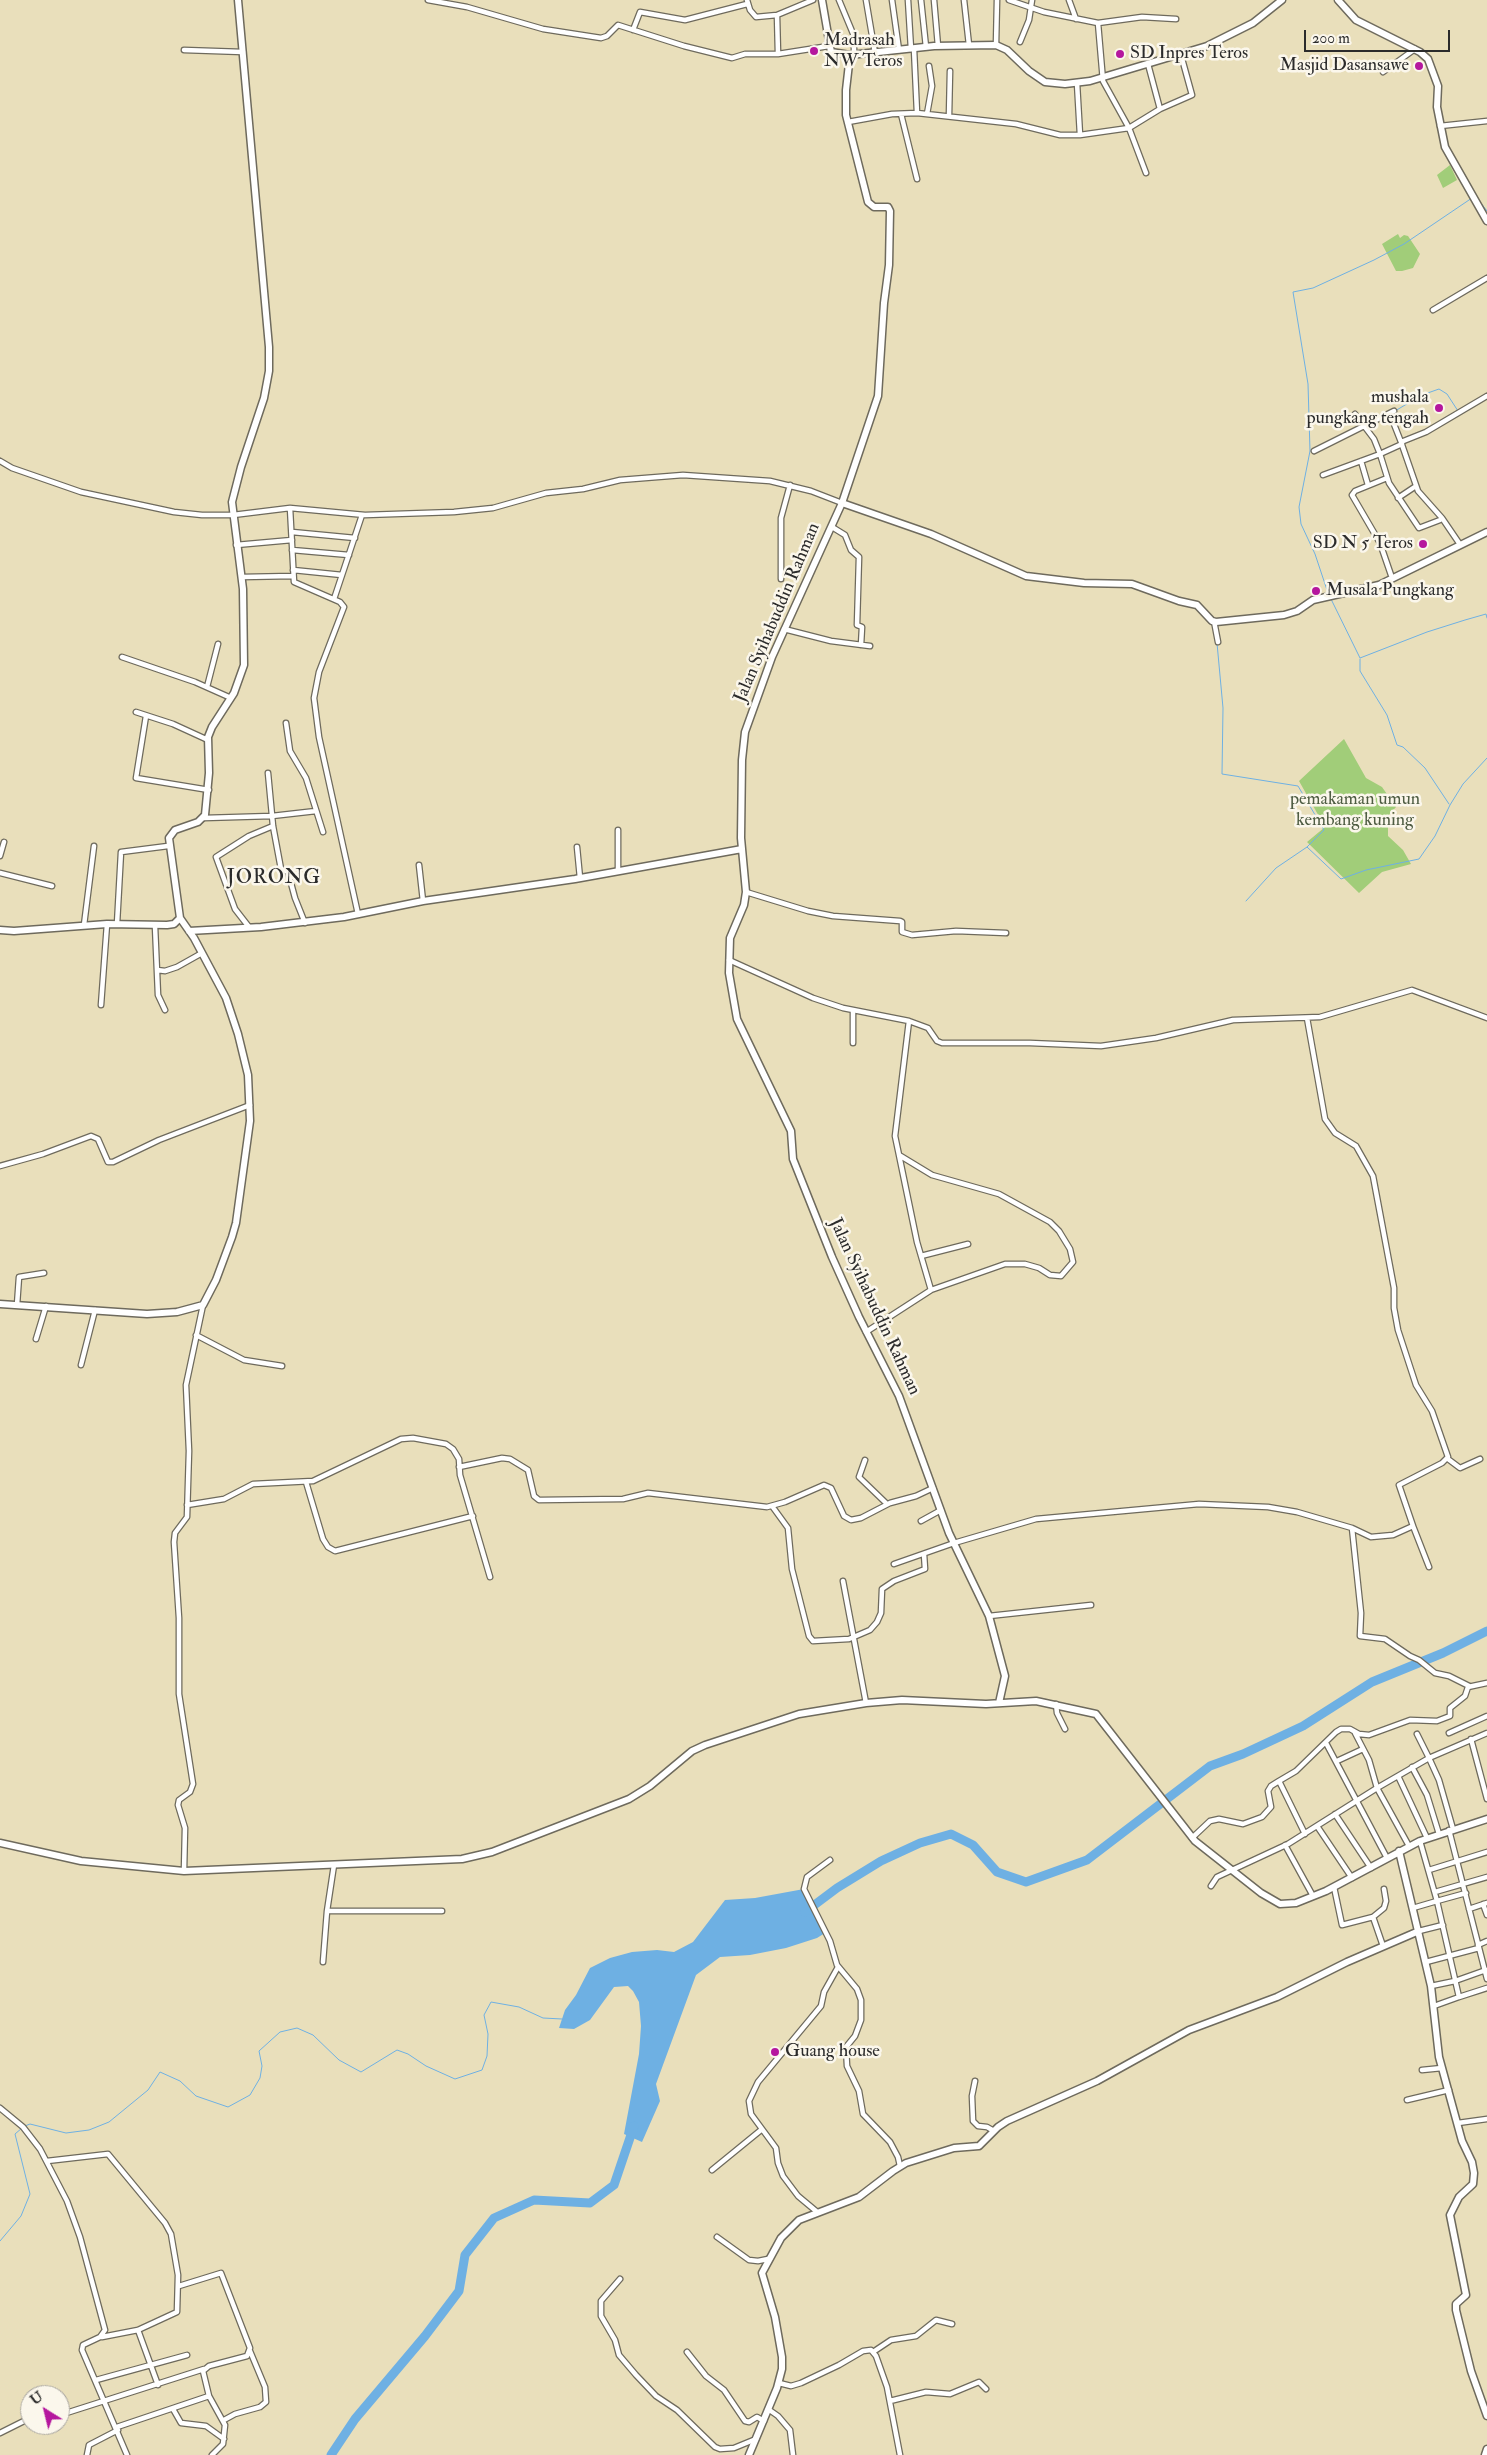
<!DOCTYPE html>
<style>
body{margin:0}
#map{position:relative;width:1487px;height:2455px;overflow:hidden;background:#e9dfbb;font-family:"IM FELL Double Pica",serif}
canvas{display:block}
.north{position:absolute;left:20px;top:2385px;width:50px;height:50px;box-sizing:border-box;background:#fbf7ec;border:1px solid #a8a59f;border-radius:50%;rotate:324deg;font-size:14px;font-weight:700;line-height:20px;text-align:center;color:#2b2b2b}
.north::after{content:'';display:block;margin:auto;width:18px;height:22px;background:#b5179e;clip-path:polygon(50% 0,100% 100%,50% 72%,0 100%)}
.scale{position:absolute;left:1304px;top:30px;width:146px;height:22px;box-sizing:border-box;border:2px solid #2b2b2b;border-top:0;padding-left:6px;font-size:15px;line-height:18px;white-space:nowrap;color:#2b2b2b;-webkit-text-stroke:4px #fbf7ec;paint-order:stroke}
</style>
<div id="map">
<canvas width="1487" height="2455"></canvas>
<div class="north">U</div>
<div class="scale">200 m</div>
</div>
<script>
const ctx = document.querySelector('canvas').getContext('2d');
ctx.lineJoin = 'round';
function fillPath(path, color) { ctx.fillStyle = color; ctx.fill(path, 'evenodd'); }
const toPath = rows => new Path2D(rows.map(r => 'M' + r).join(''));
function strokePath(path, color, width, dash) { ctx.strokeStyle = color; ctx.lineWidth = width; ctx.lineCap = dash ? 'butt' : 'round'; ctx.setLineDash(dash || []); ctx.stroke(path); }
function drawText(font, color, halo, rows, align = 'center') {
  ctx.font = font + ' "IM FELL Double Pica",serif'; ctx.lineWidth = 5; ctx.setLineDash([]); ctx.textBaseline = 'middle'; ctx.strokeStyle = halo; ctx.fillStyle = color; for (const [text, x, y, turn = 0] of rows) {
    ctx.save(); ctx.translate(x, y); ctx.rotate((+turn || 0) * Math.PI / 180); ctx.textAlign = isNaN(turn) ? turn : align; if (halo) ctx.strokeText(text, 0, 0); ctx.fillText(text, 0, 0); ctx.restore();
  }
}
const green = toPath([
 [1450,165,1457,180,1443,188,1437,175],
 [1398,234,1400,238,1404,235,1408,236,1420,254,1413,268,1402,271,1396,271,1382,244],
 [1344,739,1366,778,1382,787,1396,807,1388,816,1388,836,1403,850,1411,864,1382,872,1359,893,1307,842,1325,827,1299,781]
]);
const water = toPath([
 [804,1889,825,1933,817,1938,786,1948,750,1955,720,1957,696,1975,656,2084,660,2101,642,2142,624,2134,639,2054,641,2026,639,2002,633,1991,628,1986,614,1987,590,2020,574,2029,559,2028,565,2010,576,1995,590,1968,610,1958,632,1952,657,1950,674,1952,693,1942,725,1900,755,1898]
]);
const stream = toPath([
 [1477,198,1487,211],
 [1395,411,1422,395,1439,389,1447,394,1458,411],
 [1328,593,1315,554,1301,524,1299,507,1310,451,1308,384,1293,292,1313,288,1374,260,1404,244,1472,198],
 [1331,599,1360,658,1427,632,1465,620,1486,614,1487,618],
 [1217,643,1223,708,1222,774,1298,786,1324,830,1307,847],
 [1360,659,1360,671,1387,715,1397,745,1403,747,1425,768,1449,804],
 [1246,901,1276,868,1307,847,1341,879,1366,870,1419,859,1435,836,1450,805,1463,784,1487,758],
 [25,2126,30,2124,66,2133,89,2130,109,2122,148,2090,160,2072,180,2081,196,2096,228,2107,250,2095,260,2078,262,2066,259,2051,280,2032,297,2028,313,2035,339,2060,361,2072,397,2050,408,2054,426,2066,455,2079,482,2070,487,2056,488,2034,484,2015,491,2002,519,2007,543,2018,562,2019],
 [0,2241,21,2216,30,2194,15,2134,22,2128]
]);
const river = toPath([
 [805,1912,837,1888,881,1861,920,1843,951,1834,973,1845,997,1872,1026,1882,1087,1860,1210,1766,1243,1754,1303,1726,1372,1682,1443,1653,1487,1631],
 [331,2455,355,2419,425,2336,459,2291,465,2255,494,2218,534,2200,590,2203,614,2185,634,2126]
]);
const street = toPath([
 [428,0,467,7,543,29,601,38,607,36,618,25,684,46,732,58,745,54,778,54,829,46],
 [747,0,750,10,756,17,777,15,778,54],
 [839,0,854,36,854,54],
 [866,0,875,53],
 [892,0,899,50],
 [908,0,911,49],
 [921,0,926,47],
 [934,0,938,46],
 [964,0,969,45],
 [1009,0,1044,12,1098,23,1103,81,1129,128,1146,173],
 [1069,0,1076,19],
 [777,15,813,0],
 [1098,23,1142,17,1176,19],
 [633,30,640,12,685,20,747,4],
 [1020,42,1029,20,1032,0],
 [996,45,997,0],
 [914,49,917,113],
 [184,50,243,52],
 [1148,64,1160,109,1192,95,1181,55],
 [1383,72,1415,49],
 [1077,83,1080,135],
 [901,114,917,179],
 [927,114,932,86,929,66],
 [949,116,950,71],
 [848,122,892,114,917,113,1016,124,1060,135,1080,135,1129,128,1160,109],
 [1440,126,1487,121],
 [1433,310,1487,278],
 [1390,414,1401,442],
 [1402,444,1380,454,1389,483,1419,528,1440,520],
 [1314,451,1394,411],
 [0,461,12,468,81,492,174,512,202,515,233,515,290,508,365,515,454,512,493,508,546,493,583,489,620,480,683,475,770,481,811,491,842,503],
 [1361,461,1368,485],
 [1323,475,1380,454,1374,439,1355,414],
 [1387,478,1355,491,1352,495,1380,543,1391,575],
 [1398,498,1416,486],
 [290,508,294,582,340,602,344,607,319,672,314,698,319,737,358,914],
 [832,527,845,535,851,550,859,557,857,625,862,627,861,645],
 [292,532,355,538],
 [1459,543,1442,518,1418,491,1401,442,1426,432,1487,396],
 [236,545,292,540],
 [292,550,349,555],
 [293,570,342,575],
 [242,577,293,576],
 [781,579,781,518,790,485],
 [334,599,362,515],
 [1214,621,1218,642],
 [784,629,831,641,870,646],
 [122,657,195,682,231,698],
 [207,687,218,644],
 [136,712,173,724,208,740],
 [146,716,136,778,209,790],
 [286,723,290,751,306,778,323,832],
 [268,773,273,826,281,869,288,872,295,898,305,923],
 [204,818,272,816,316,811],
 [577,847,580,878],
 [0,856,4,842],
 [419,865,423,901],
 [618,871,618,830],
 [0,873,52,886],
 [746,892,808,911,833,916,900,921,902,922,902,932,912,935,956,931,1006,933],
 [117,924,121,852,168,846],
 [84,925,94,846],
 [155,926,158,995,165,1010],
 [249,927,235,909,216,857,249,836,273,826],
 [729,960,813,998,843,1008,909,1021,895,1136,899,1155,932,1175,999,1194,1050,1222,1059,1231,1070,1249,1073,1262,1061,1276,1050,1275,1039,1268,1025,1264,1005,1264,931,1290,866,1332],
 [157,970,165,971,177,967,202,953],
 [101,1005,107,924],
 [909,1021,928,1028,937,1041,942,1043,1030,1043,1101,1046,1156,1038,1233,1020,1320,1017,1412,990,1487,1018],
 [853,1043,853,1010],
 [899,1155,917,1242,931,1290],
 [0,1166,43,1154,91,1136,98,1139,108,1162,113,1162,159,1140,250,1105],
 [921,1256,968,1244],
 [17,1305,19,1277,44,1273],
 [196,1335,244,1360,282,1366],
 [36,1339,46,1306],
 [81,1365,95,1310],
 [1448,1459,1460,1468,1480,1459],
 [865,1460,859,1477,887,1504],
 [459,1467,502,1458,510,1459,528,1470,534,1496,539,1500,623,1499,648,1493,767,1507,785,1502,824,1485,831,1488,844,1516,851,1520,861,1518,890,1503,916,1496,933,1488],
 [306,1482,323,1539,328,1547,335,1551,473,1516],
 [187,1505,224,1499,253,1484,313,1481,401,1439,413,1438,446,1444,453,1449,459,1459,460,1475,490,1577],
 [772,1506,788,1528,792,1569,809,1636,813,1641,849,1639,870,1630,877,1622,881,1613,882,1589,894,1581,925,1569,924,1554],
 [921,1521,941,1510],
 [1413,1526,1429,1567],
 [1352,1528,1361,1613,1360,1636,1385,1639,1410,1656,1419,1660,1435,1673,1449,1676,1469,1686],
 [894,1564,954,1543,1036,1519,1199,1504,1268,1507,1297,1512,1352,1528,1371,1537,1393,1535,1413,1526,1399,1485,1442,1463,1448,1457,1432,1411,1416,1385,1398,1330,1394,1308,1394,1288,1373,1176,1356,1146,1335,1133,1325,1119,1307,1018],
 [843,1581,866,1703],
 [989,1616,1091,1605],
 [1056,1704,1057,1713,1065,1729],
 [1449,1733,1487,1716],
 [1417,1734,1429,1758,1487,1733],
 [1471,1739,1487,1799],
 [1326,1743,1387,1858],
 [1337,1761,1363,1749],
 [1412,1767,1427,1795,1439,1834],
 [1398,1776,1427,1838],
 [1335,1814,1371,1868],
 [1317,1826,1352,1878],
 [1449,1830,1487,1979],
 [1305,1834,1279,1781,1296,1771,1336,1732,1341,1729,1350,1729,1359,1734,1369,1735,1410,1720,1437,1721,1450,1716,1450,1708,1465,1696,1468,1687,1487,1683],
 [1192,1838,1210,1821,1219,1819,1243,1824,1262,1817,1271,1807,1268,1791,1271,1786,1279,1781],
 [1420,1841,1437,1901,1466,1893],
 [1285,1845,1313,1896],
 [1409,1846,1377,1788,1429,1758,1439,1780,1453,1829],
 [830,1860,807,1877,804,1889,830,1941,837,1965,857,1989,861,2000,861,2020,855,2036,846,2047,847,2066,859,2091,863,2114,890,2142,898,2157,900,2166],
 [1429,1870,1487,1852],
 [184,1871,185,1828,178,1805,179,1800,190,1792,193,1784,179,1694,179,1618,174,1542,175,1533,187,1517,189,1451,186,1385,203,1305],
 [1211,1886,1217,1877,1288,1844,1377,1788,1369,1760,1355,1733],
 [1334,1887,1342,1925,1373,1917,1383,1946],
 [1435,1892,1487,1877],
 [1483,1904,1487,1915],
 [1413,1908,1437,1901,1459,1997,1434,2006],
 [1469,1909,1487,1903],
 [327,1911,442,1911],
 [1373,1917,1384,1908,1386,1901,1384,1889],
 [1419,1931,1443,1925],
 [1478,1945,1487,1941],
 [323,1962,327,1911,334,1865],
 [1426,1962,1479,1948],
 [1431,1986,1455,1981,1486,1970],
 [1459,1997,1487,1988],
 [1422,2070,1442,2068],
 [975,2081,972,2096,973,2121,978,2126,987,2127,994,2131],
 [1407,2100,1449,2090],
 [0,2108,23,2127,40,2149,67,2201,80,2237,105,2330,100,2337,83,2345,82,2350,127,2455],
 [1458,2123,1487,2119],
 [47,2161,108,2154,165,2223,171,2234,178,2275,177,2312,138,2330,102,2337],
 [712,2170,761,2130],
 [816,2211,798,2196,783,2176,778,2163,776,2148,751,2114,749,2101,758,2082,821,2006,824,1992,838,1967],
 [717,2237,749,2260,758,2261,768,2259],
 [620,2279,601,2301,601,2316,615,2340,619,2355,636,2375,656,2396,677,2410,715,2447,720,2449,734,2448,756,2439],
 [179,2286,221,2273,250,2348,247,2356,209,2366,203,2371,209,2396,225,2425,223,2444,212,2455],
 [138,2330,158,2385],
 [687,2352,706,2376,724,2390,745,2421,749,2422,757,2417,764,2421],
 [873,2352,891,2340,916,2336,936,2320,952,2324],
 [96,2380,187,2355],
 [779,2383,791,2386,801,2383,839,2365,863,2351,871,2350,876,2356,887,2387,900,2455],
 [890,2401,926,2392,950,2394,979,2382,986,2389],
 [173,2409,181,2423,206,2426,224,2439],
 [768,2409,778,2416,790,2430,793,2455],
 [60,2415,204,2369],
 [224,2420,235,2414,260,2407,266,2402,265,2387,250,2351],
 [117,2427,209,2396],
 [0,2433,30,2418],
 [87,2455,89,2445,118,2430]
]);
const secondary = toPath([
 [822,0,831,52,850,55,846,90,846,115,868,202,874,207,888,207,890,211,889,265,884,303,878,396,842,503,772,657,745,732,742,760,741,838,746,892,744,905,730,938,729,973,737,1019,791,1131,793,1159,832,1257,859,1317,899,1396,949,1533,989,1616,1005,1676,999,1703],
 [1338,0,1356,20,1420,52,1428,59,1438,86,1437,107,1445,147,1487,221],
 [850,55,934,46,996,45,1007,50,1029,71,1045,82,1065,84,1090,81,1207,46,1253,23,1282,0],
 [842,503,931,534,1026,576,1084,583,1132,584,1179,601,1197,605,1212,621,1216,622,1284,615,1297,611,1313,600,1379,585,1487,532],
 [0,930,14,931,107,924,167,925,174,924,180,918,169,838,175,830,198,822,205,815,209,773,208,737,212,727,234,693,244,665,243,589,232,502,241,467,264,398,269,371,269,347,238,0],
 [189,931,261,927,344,917,423,901,575,879,742,849],
 [0,1304,147,1314,177,1312,203,1305,216,1280,232,1237,236,1223,250,1121,248,1075,238,1034,226,998,194,938,180,918],
 [0,1843,81,1861,184,1871,462,1859,492,1852,629,1799,650,1786,692,1751,705,1745,799,1714,866,1703,902,1700,986,1704,1036,1701,1096,1714,1195,1841,1261,1893,1280,1904,1296,1903,1326,1891,1420,1841,1487,1819],
 [1399,1851,1431,1986,1439,2057,1462,2141,1472,2162,1474,2173,1473,2184,1459,2197,1450,2215,1466,2295,1456,2304,1456,2310,1471,2371,1487,2416],
 [749,2455,777,2388,782,2369,782,2357,775,2317,762,2273,781,2238,799,2220,859,2197,893,2171,906,2163,954,2148,979,2146,998,2127,1007,2121,1097,2081,1189,2030,1277,1997,1347,1962,1419,1931],
 [1485,2455,1487,2449]
]);
const markers = [
 [814,51,5,"#b5179e"],
 [1120,54,5,"#b5179e"],
 [1419,66,5,"#b5179e"],
 [1439,408,5,"#b5179e"],
 [1423,544,5,"#b5179e"],
 [1316,591,5,"#b5179e"],
 [775,2052,5,"#b5179e"]
];
const poiNames = [
 ["Madrasah",824,41],
 ["NW Teros",824,62],
 ["SD Inpres Teros",1130,54],
 ["Masjid Dasansawe",1409,66,"right"],
 ["mushala",1429,398,"right"],
 ["pungkang tengah",1429,419,"right"],
 ["SD N 5 Teros",1413,544,"right"],
 ["Musala Pungkang",1326,591],
 ["Guang house",785,2052]
];
const streetNames = [
 ["Jalan Syihabuddin Rahman",778,613,-67],
 ["Jalan Syihabuddin Rahman",874,1307,65]
];
const parkNames = [
 ["pemakaman umun",1355,800],
 ["kembang kuning",1355,821]
];
const quarterNames = [
 ["JORONG",274,879]
];
fillPath(green, '#a1cd79');
fillPath(water, '#6eb0e3');
strokePath(stream, '#6eb0e3', 1);
strokePath(river, '#6eb0e3', 9);
strokePath(street, '#6e6a5d', 7);
strokePath(secondary, '#6e6a5d', 9);
strokePath(street, '#fff', 4.5);
strokePath(secondary, '#fff', 6);
for (const [x, y, r, color] of markers) { const dot = new Path2D(); dot.arc(x, y, r, 0, 2 * Math.PI); ctx.fillStyle = color; ctx.fill(dot); strokePath(dot, '#fbf7ec', 2); }
drawText('18px', '#2b2b2b', '#fbf7ec', poiNames, 'left');
drawText('18px', '#2b2b2b', '#fbf7ec', streetNames);
drawText('18px', '#4e5c42', '#fbf7ec', parkNames);
ctx.letterSpacing = '1px';
drawText('20px', '#2b2b2b', '#fbf7ec', quarterNames);
ctx.letterSpacing = '0px';
</script>
